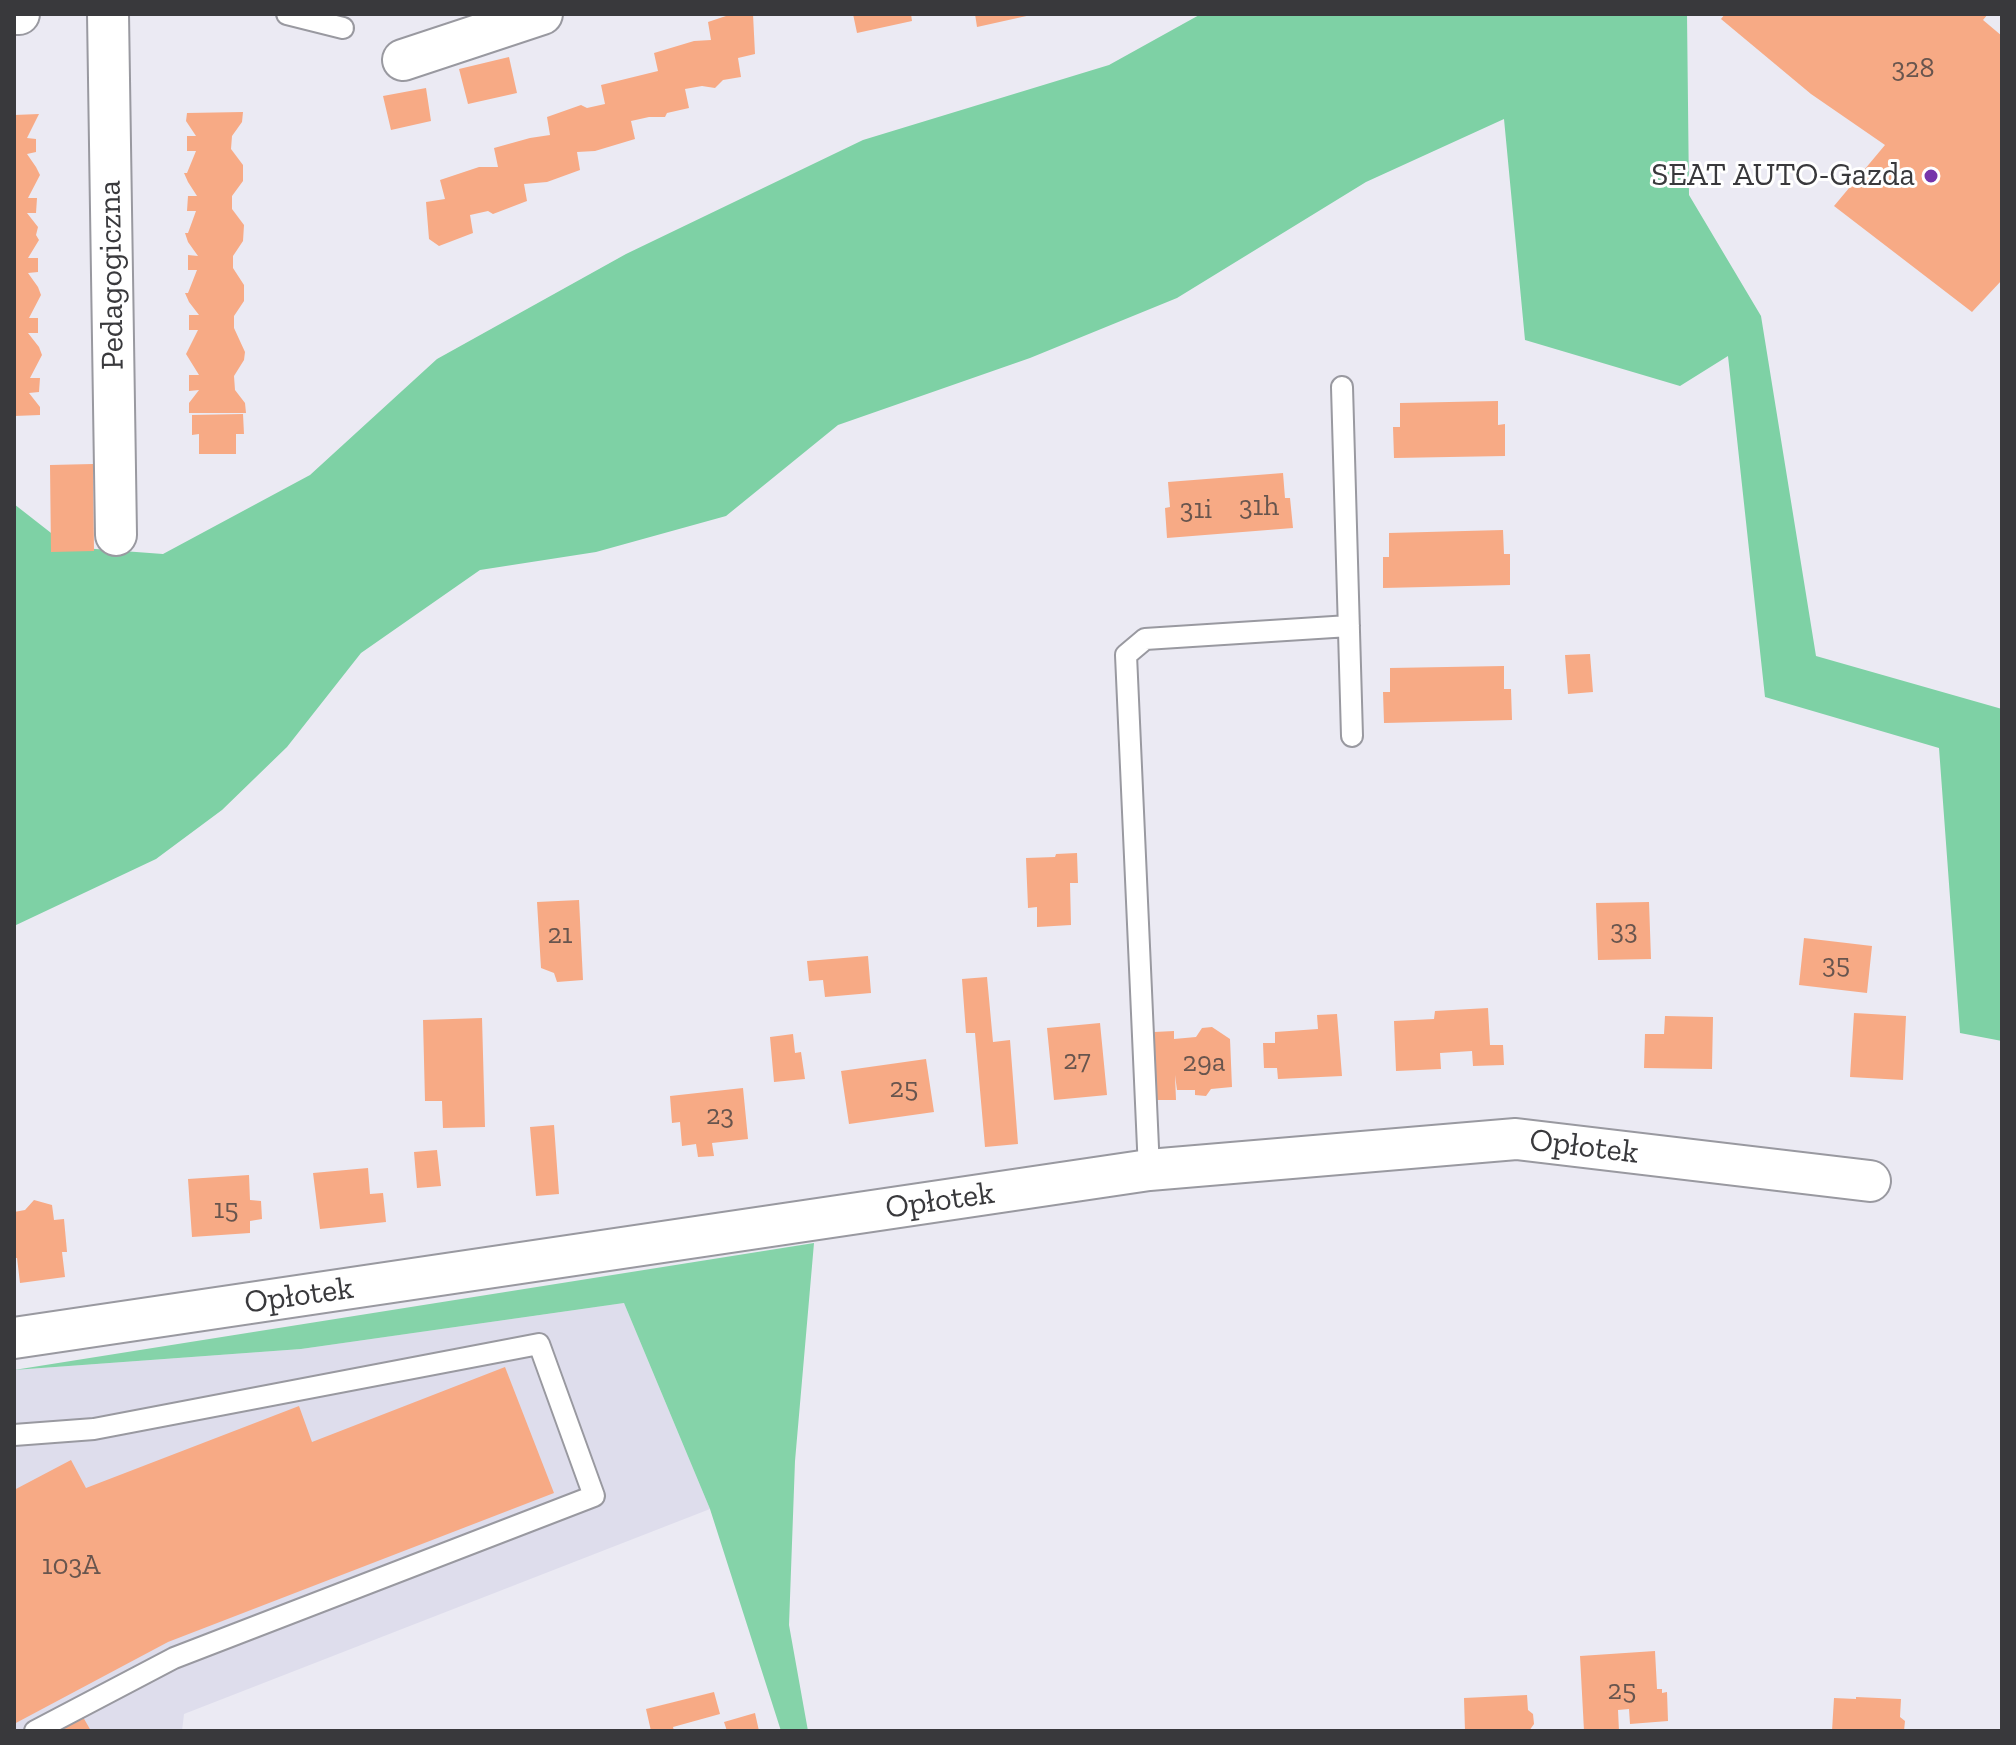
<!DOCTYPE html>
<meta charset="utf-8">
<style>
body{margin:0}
#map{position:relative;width:2016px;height:1745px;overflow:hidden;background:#ebeaf3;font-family:"Zilla Slab",serif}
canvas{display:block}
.frame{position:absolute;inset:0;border:16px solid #39393c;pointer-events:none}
</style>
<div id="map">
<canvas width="2016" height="1745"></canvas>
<div class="frame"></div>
</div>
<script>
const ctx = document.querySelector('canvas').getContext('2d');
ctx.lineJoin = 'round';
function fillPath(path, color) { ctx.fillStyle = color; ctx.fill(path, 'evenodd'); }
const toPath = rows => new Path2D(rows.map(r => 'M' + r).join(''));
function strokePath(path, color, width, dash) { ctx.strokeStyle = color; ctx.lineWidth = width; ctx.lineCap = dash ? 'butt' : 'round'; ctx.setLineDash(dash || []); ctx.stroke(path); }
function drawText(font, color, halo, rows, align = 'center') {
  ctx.font = font + ' "Zilla Slab",serif'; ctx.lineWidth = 6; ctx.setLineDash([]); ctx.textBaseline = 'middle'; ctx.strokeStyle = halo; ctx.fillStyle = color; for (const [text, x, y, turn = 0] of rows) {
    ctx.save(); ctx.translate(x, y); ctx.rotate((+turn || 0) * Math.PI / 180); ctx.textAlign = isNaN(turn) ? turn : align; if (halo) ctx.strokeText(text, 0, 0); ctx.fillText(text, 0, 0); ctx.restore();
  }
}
const built = toPath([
 [624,1303,710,1509,184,1714,182,1731,14,1731,14,1370,301,1349]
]);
const green = toPath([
 [814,1243,795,1461,789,1625,808,1731,781,1731,710,1509,624,1303,301,1349,14,1370]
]);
const forest = toPath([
 [1201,14,1687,14,1689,195,1761,316,1816,656,2002,709,2002,1041,1960,1033,1939,748,1765,697,1728,356,1680,386,1525,340,1504,119,1366,182,1177,298,1030,358,838,425,726,516,596,552,480,570,361,653,287,747,222,810,156,859,14,926,14,504,69,547,163,554,310,475,437,359,626,254,863,140,1109,65]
]);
const building = toPath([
 [732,14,753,14,755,54,738,58,741,77,723,80,715,88,702,86,685,89,689,108,667,113,665,117,649,117,631,121,635,139,595,151,577,152,580,170,547,182,524,184,527,201,493,214,488,211,470,215,473,233,439,246,429,239,426,202,445,199,440,180,479,167,498,167,494,148,530,138,550,135,547,117,581,105,587,108,605,104,601,85,658,71,654,53,694,41,711,40,708,22],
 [853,14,911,14,912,21,857,33],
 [975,14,1031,14,1031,15,977,27],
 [1725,14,1988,14,1983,20,2002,36,2002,280,1972,312,1834,206,1885,145,1811,94,1721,19],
 [509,57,517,93,468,104,459,69],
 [426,88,431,121,391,130,383,96],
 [243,112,242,122,232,136,231,149,243,165,243,181,232,196,232,209,244,225,243,241,233,256,233,268,244,285,244,301,234,316,234,328,245,352,244,360,234,376,235,390,245,403,246,413,189,413,189,403,199,390,189,391,189,375,199,375,186,354,198,330,189,330,189,315,199,315,189,302,185,293,188,293,197,270,188,270,188,255,198,256,188,242,185,233,188,233,196,211,187,211,188,196,197,196,188,182,184,173,187,173,196,151,187,151,187,136,196,136,186,121,187,113],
 [39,114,27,138,36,139,36,152,27,154,36,167,40,175,28,198,37,198,36,213,27,213,38,227,36,235,39,240,28,258,38,258,38,272,28,273,38,287,41,295,29,318,38,318,38,333,28,333,39,347,42,355,30,378,40,378,39,392,29,393,40,407,40,415,14,416,14,115],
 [1498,401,1498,425,1505,424,1505,456,1394,458,1393,427,1400,427,1400,403],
 [243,414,244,434,236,434,236,454,199,454,199,434,192,435,192,415],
 [93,464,94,551,51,552,50,465],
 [1283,473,1285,498,1290,498,1293,528,1167,538,1165,508,1170,507,1168,482],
 [1503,530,1504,554,1510,554,1510,585,1383,588,1383,557,1389,557,1389,533],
 [1590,654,1593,692,1568,694,1565,655],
 [1504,666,1504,689,1511,689,1512,720,1384,723,1383,692,1390,692,1390,668],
 [1077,853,1078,883,1070,883,1071,925,1037,927,1037,907,1028,908,1026,858,1055,857,1056,854],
 [579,900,583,980,557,982,554,973,541,968,537,902],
 [1649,902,1651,959,1598,960,1596,903],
 [1804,938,1872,946,1867,993,1799,985],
 [868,956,871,993,825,997,823,980,809,981,807,961],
 [987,977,993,1042,1010,1040,1018,1144,985,1147,975,1033,966,1033,962,979],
 [1488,1008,1490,1045,1503,1045,1504,1065,1473,1066,1472,1051,1440,1053,1441,1069,1396,1071,1394,1021,1434,1019,1435,1011],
 [1854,1013,1906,1016,1903,1080,1850,1077],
 [1337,1014,1342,1076,1278,1079,1277,1068,1264,1068,1263,1043,1275,1043,1275,1032,1318,1029,1317,1015],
 [1665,1016,1713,1017,1712,1069,1644,1068,1645,1034,1664,1034],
 [482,1018,485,1127,443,1128,442,1101,425,1101,423,1020],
 [1100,1023,1107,1095,1054,1100,1047,1028],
 [1212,1027,1230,1039,1232,1087,1211,1089,1206,1096,1195,1095,1195,1090,1177,1090,1175,1075,1176,1100,1156,1100,1154,1032,1174,1031,1174,1039,1196,1037,1202,1028],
 [793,1034,795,1053,801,1052,805,1079,774,1082,770,1037],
 [926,1059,934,1112,849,1124,841,1071],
 [743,1088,748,1139,712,1143,714,1156,698,1157,696,1144,682,1146,680,1122,672,1123,670,1096],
 [554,1125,559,1194,536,1196,530,1127],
 [437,1150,441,1186,417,1188,414,1152],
 [368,1168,370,1194,383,1193,386,1222,320,1229,313,1173],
 [249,1175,250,1200,261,1201,262,1219,250,1221,250,1233,192,1237,188,1179],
 [34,1200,52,1205,54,1220,64,1219,67,1252,62,1252,65,1277,20,1283,17,1258,14,1258,14,1212,25,1210],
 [505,1367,554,1493,168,1642,14,1724,14,1490,71,1460,86,1488,299,1406,312,1442],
 [1655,1651,1657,1689,1662,1689,1662,1693,1667,1692,1668,1721,1630,1724,1629,1709,1618,1710,1619,1731,1584,1731,1580,1656],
 [714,1692,720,1714,673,1727,674,1731,651,1731,646,1709],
 [1527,1695,1528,1710,1533,1714,1534,1724,1529,1731,1465,1731,1464,1698],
 [1856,1697,1901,1699,1900,1717,1905,1721,1904,1731,1832,1731,1834,1698,1856,1699],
 [755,1713,759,1731,727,1731,724,1722],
 [83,1717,91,1731,58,1731]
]);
const lane = toPath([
 [287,14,343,28],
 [1342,387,1352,736],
 [1149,1170,1126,655,1145,639,1349,626],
 [14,1435,94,1429,539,1344,594,1496,174,1658,35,1731]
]);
const street = toPath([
 [14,14,19,14],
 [108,14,116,535],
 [403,60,542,14],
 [14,1338,1149,1170,1516,1139,1870,1181]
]);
const markers = [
 [1931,176,8,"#7635aa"]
];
const numberNames = [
 ["328",1913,69],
 ["31h",1259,507],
 ["31i",1196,510],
 ["33",1624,931],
 ["21",560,935],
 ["35",1836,965],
 ["27",1077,1061],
 ["29a",1204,1063],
 ["25",904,1089],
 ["23",720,1116],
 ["15",226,1210],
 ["103A",71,1566],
 ["25",1622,1691]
];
const poiNames = [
 ["SEAT AUTO-Gazda",1915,176]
];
const streetNames = [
 ["Pedagogiczna",112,275,-91],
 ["Opłotek",1584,1147,7],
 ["Opłotek",940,1201,-8],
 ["Opłotek",299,1296,-8]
];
fillPath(built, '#deddec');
fillPath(green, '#85d3a9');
fillPath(forest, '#7ed1a5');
fillPath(building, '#f7aa85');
strokePath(lane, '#9999a0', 24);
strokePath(street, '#9999a0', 44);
strokePath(lane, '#fff', 20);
strokePath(street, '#fff', 40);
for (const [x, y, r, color] of markers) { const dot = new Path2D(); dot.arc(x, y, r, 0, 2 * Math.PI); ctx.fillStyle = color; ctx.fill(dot); strokePath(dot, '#fff', 3); }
drawText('28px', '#68554e', null, numberNames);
drawText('32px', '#39393c', '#fff', poiNames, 'right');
drawText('32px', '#39393c', '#fff', streetNames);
</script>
